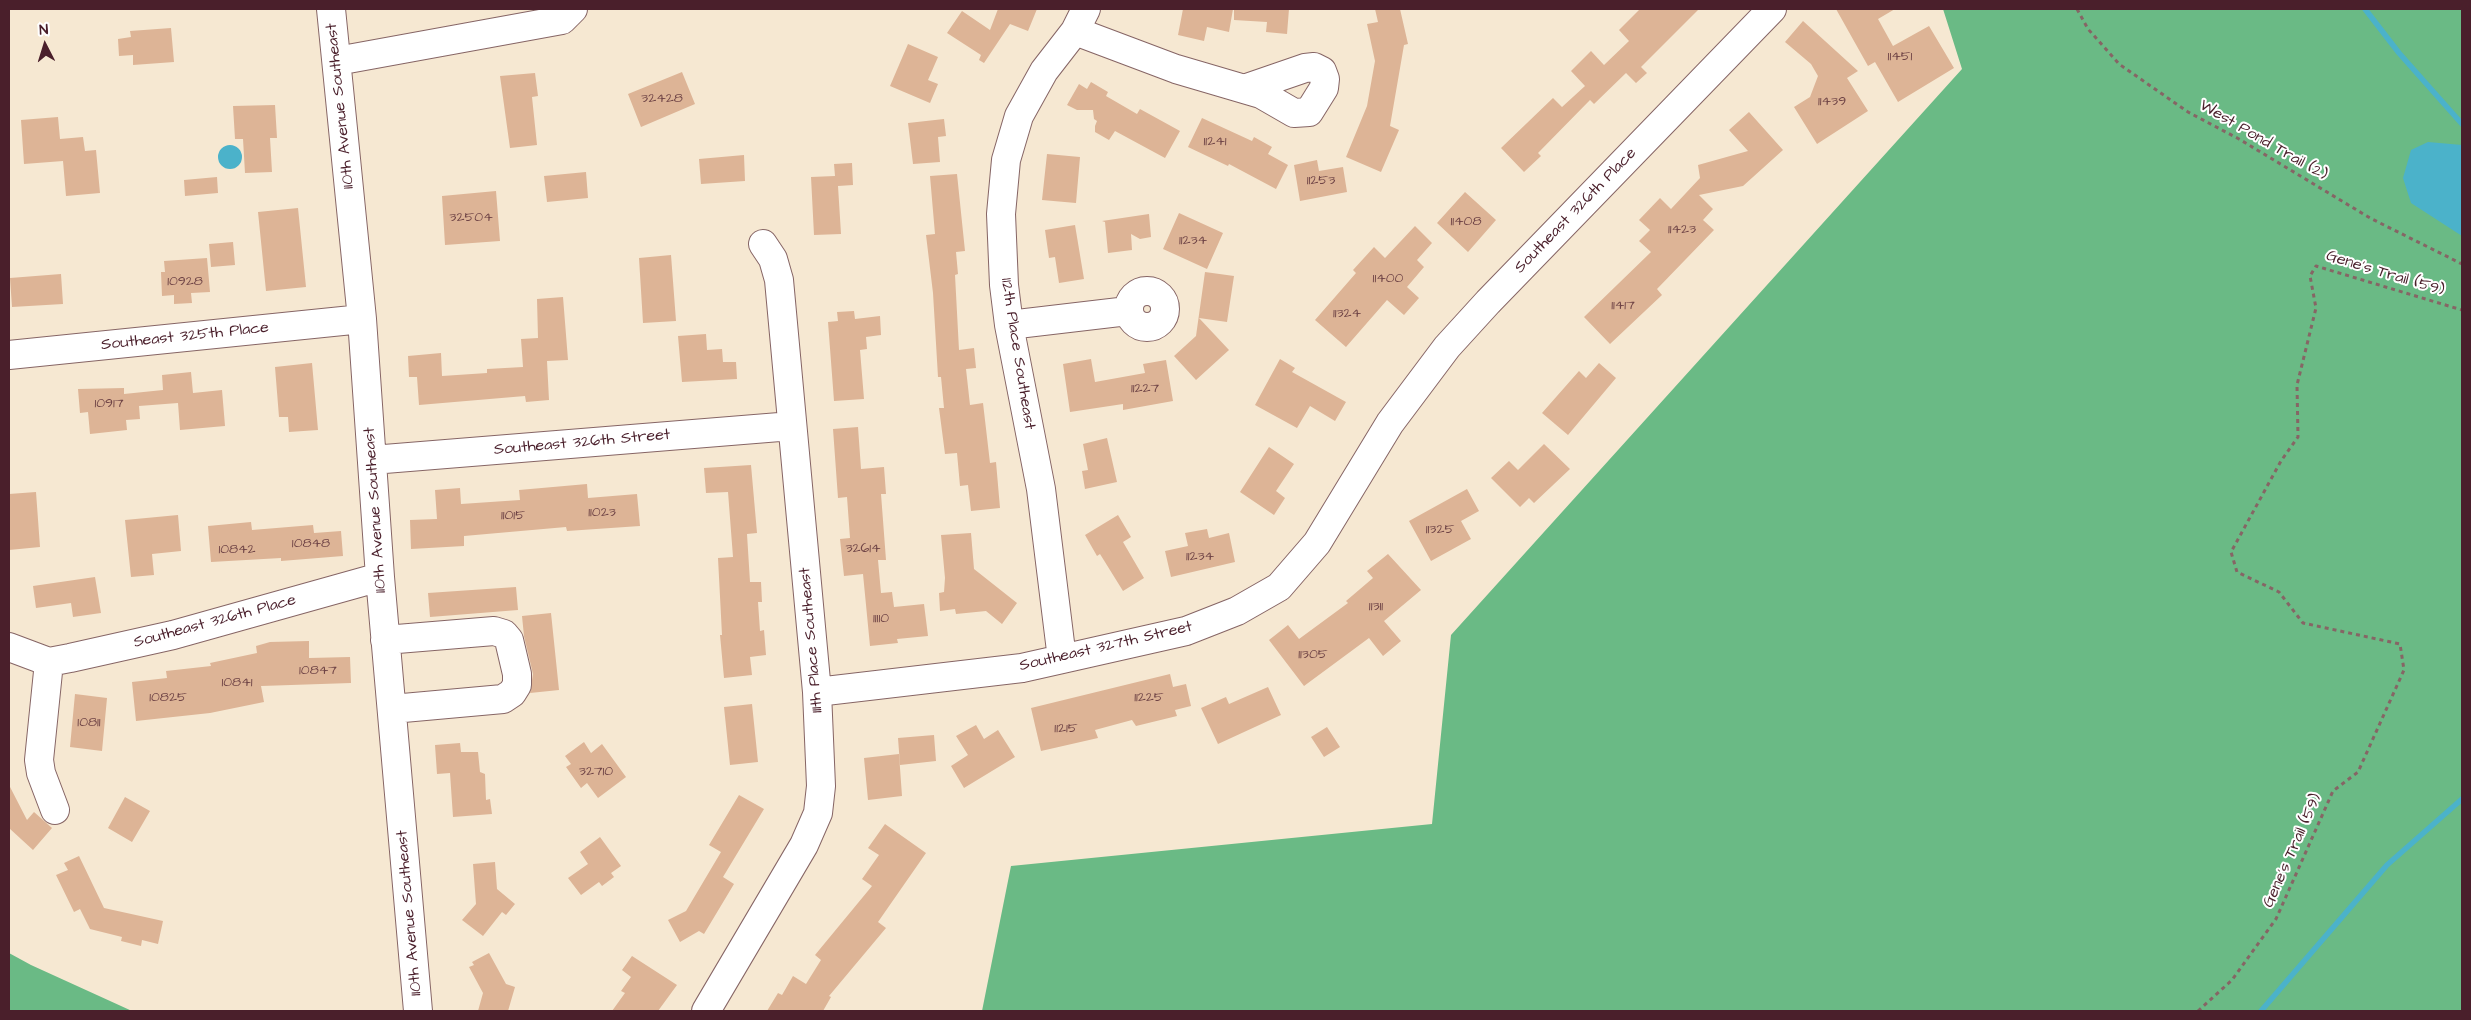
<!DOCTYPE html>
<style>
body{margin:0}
#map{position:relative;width:2471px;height:1020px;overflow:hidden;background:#f6e8d2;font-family:"Architects Daughter",sans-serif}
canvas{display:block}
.frame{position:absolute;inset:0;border:10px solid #4a1f2b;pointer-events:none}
.north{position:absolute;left:20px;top:20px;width:50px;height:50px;-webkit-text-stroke:4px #fff;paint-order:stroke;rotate:355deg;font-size:14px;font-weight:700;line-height:20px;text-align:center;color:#4a1f2b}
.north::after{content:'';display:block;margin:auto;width:18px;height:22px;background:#4a1f2b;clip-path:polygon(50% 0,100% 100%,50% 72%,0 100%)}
</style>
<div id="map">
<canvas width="2471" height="1020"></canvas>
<div class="frame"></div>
<div class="north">N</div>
</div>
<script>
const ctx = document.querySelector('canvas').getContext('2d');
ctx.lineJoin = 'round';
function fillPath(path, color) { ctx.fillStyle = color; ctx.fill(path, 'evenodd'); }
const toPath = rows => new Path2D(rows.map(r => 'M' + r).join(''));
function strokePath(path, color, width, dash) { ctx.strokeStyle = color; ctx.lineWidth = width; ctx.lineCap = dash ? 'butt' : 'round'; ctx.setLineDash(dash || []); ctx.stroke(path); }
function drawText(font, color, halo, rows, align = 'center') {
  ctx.font = font + ' "Architects Daughter",sans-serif'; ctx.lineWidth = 4; ctx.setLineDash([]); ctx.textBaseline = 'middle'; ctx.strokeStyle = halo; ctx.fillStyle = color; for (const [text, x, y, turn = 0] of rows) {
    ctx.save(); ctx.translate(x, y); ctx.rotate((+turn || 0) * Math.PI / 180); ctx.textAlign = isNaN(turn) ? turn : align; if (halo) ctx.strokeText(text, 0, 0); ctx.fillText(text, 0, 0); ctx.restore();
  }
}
const forest = toPath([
 [1943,9,2462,9,2462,1011,982,1011,1011,866,1432,824,1451,635,1962,69],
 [9,953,31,965,132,1011,9,1011]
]);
const water = toPath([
 [2428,142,2462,145,2462,236,2411,203,2403,178,2411,150],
 '218 157a12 12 0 1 1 24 0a12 12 0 1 1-24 0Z'
]);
const stream = toPath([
 [2365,9,2399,53,2462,124],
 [2261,1011,2387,865,2462,799]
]);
const building = toPath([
 [998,9,1037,9,1028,31,1010,24,984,63,979,60,981,55,947,33,962,11,990,30],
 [1183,9,1233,9,1229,32,1207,27,1204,41,1178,35],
 [1234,9,1289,9,1287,34,1266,32,1267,22,1234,20],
 [1375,9,1400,9,1408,44,1404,45,1390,126,1399,130,1381,172,1346,157,1367,106,1375,61,1367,24,1378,22],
 [1640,9,1699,9,1641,67,1647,73,1636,83,1626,73,1594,104,1590,100,1538,153,1541,156,1524,172,1501,148,1553,98,1562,107,1585,86,1571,71,1591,51,1604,65,1629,41,1619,30],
 [1836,9,1895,9,1878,19,1893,46,1929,26,1954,68,1898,102,1875,62,1868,66],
 [1803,21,1858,71,1847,78,1868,111,1817,144,1794,107,1810,97,1818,76,1811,64,1785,42],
 [171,28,174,62,133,65,133,55,119,56,118,39,131,37,130,31],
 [908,44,938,57,928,80,938,84,930,103,890,86],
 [682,72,695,104,641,127,628,94],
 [535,73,538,96,532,97,537,145,510,148,500,76],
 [1091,82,1108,92,1106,96,1137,114,1140,109,1180,131,1165,158,1115,131,1109,140,1095,132,1095,126,1097,121,1094,119,1093,110,1077,110,1067,105,1079,84,1087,89],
 [275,105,277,138,270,138,272,172,245,173,243,139,235,139,233,106],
 [1749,112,1783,150,1743,186,1699,195,1713,209,1703,220,1714,230,1657,289,1662,295,1610,344,1584,317,1651,252,1639,241,1650,230,1639,220,1660,198,1671,209,1700,178,1698,165,1748,151,1729,130],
 [58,117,60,139,83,137,85,151,96,150,100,193,66,196,63,161,24,164,21,120],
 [1202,118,1252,141,1254,137,1272,147,1268,154,1288,165,1276,189,1229,164,1228,166,1188,147],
 [944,119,946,136,938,137,940,162,913,164,908,123],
 [1047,154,1080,157,1076,203,1042,200],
 [744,155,745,181,701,184,699,159],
 [1317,160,1319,171,1343,167,1347,192,1300,201,1294,165],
 [852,163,853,185,838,186,841,234,814,235,811,177,835,176,834,164],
 [586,172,588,198,547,202,544,176],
 [957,174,965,251,956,252,958,274,955,275,959,350,974,348,976,368,966,369,970,405,983,403,990,463,996,462,1000,508,971,511,968,485,960,486,957,453,945,454,939,408,944,408,941,377,938,377,933,293,926,235,935,234,930,176],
 [217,177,218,193,185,196,184,180],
 [496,191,500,241,445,245,442,196],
 [1465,192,1496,220,1468,252,1437,223],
 [298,208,306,287,266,291,258,212],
 [1179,213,1223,233,1207,269,1163,249],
 [1149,214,1151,237,1140,239,1131,234,1132,250,1108,253,1105,222,1102,221],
 [1075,225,1084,279,1059,283,1055,257,1049,258,1045,230],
 [1415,226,1432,243,1417,260,1424,267,1407,287,1419,298,1404,315,1387,300,1346,347,1315,320,1356,273,1353,270,1374,247,1385,258],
 [233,242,235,265,211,267,209,244],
 [671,255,676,321,643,323,639,258],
 [207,258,210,292,191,293,192,303,174,304,174,295,162,296,161,272,165,272,164,261],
 [1205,272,1234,276,1227,322,1199,318,1229,350,1196,380,1174,356,1196,336],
 [61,274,63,304,12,307,10,278],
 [563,297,568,360,547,361,549,400,526,402,525,396,419,405,417,377,409,377,408,356,441,353,442,376,487,373,487,369,523,367,521,339,538,338,537,299],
 [854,311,855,319,880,316,881,335,866,337,867,349,860,350,864,399,834,401,828,322,838,321,837,312],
 [706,334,707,350,722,349,723,362,736,362,737,379,682,382,678,336],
 [1091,359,1095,382,1145,373,1143,364,1166,360,1173,401,1123,410,1123,404,1070,412,1063,364],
 [1280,359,1295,368,1292,372,1346,402,1335,421,1310,406,1297,428,1255,405],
 [312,363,318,430,289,432,288,417,279,417,275,367],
 [1599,363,1616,378,1568,435,1542,413,1579,371,1586,378],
 [191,372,193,393,222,390,225,426,180,430,178,403,139,406,140,419,126,420,127,430,90,434,88,412,80,413,78,389,124,388,124,394,163,390,162,375],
 [858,427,861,469,884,467,886,494,881,494,886,560,878,560,881,593,892,592,894,607,924,604,928,636,897,639,898,643,870,646,863,574,844,576,840,539,850,538,847,497,838,498,833,429],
 [1107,438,1117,482,1085,489,1082,471,1088,470,1083,444],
 [1544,444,1570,469,1534,503,1529,498,1520,507,1491,478,1509,461,1518,470],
 [1269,447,1294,464,1276,491,1285,498,1274,515,1240,492],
 [751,465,757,533,747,534,750,582,761,582,762,602,758,602,760,631,764,630,766,655,750,657,752,675,724,678,720,635,722,635,718,558,733,557,728,492,706,493,704,468],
 [587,484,588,498,637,494,640,526,567,531,566,527,464,536,464,546,411,549,410,520,437,519,435,490,460,488,461,504,520,500,519,490],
 [1467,489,1479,511,1461,521,1471,539,1431,561,1409,521],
 [36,492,40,547,9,550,9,494],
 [178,515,181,551,152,554,154,575,131,577,125,520],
 [1118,515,1131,537,1123,542,1144,578,1123,591,1100,554,1097,556,1085,535],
 [251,522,252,530,313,525,314,533,341,531,343,556,281,561,281,558,211,562,208,526],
 [1207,529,1209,538,1229,533,1235,562,1171,577,1165,551,1188,546,1185,533],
 [971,533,974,569,1017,603,1002,624,986,611,956,614,955,609,940,611,939,593,944,592,945,578,941,535],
 [1388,554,1421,590,1384,621,1401,641,1383,656,1369,638,1304,686,1269,640,1288,625,1299,639,1348,603,1346,601,1373,578,1367,571],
 [95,577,101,613,73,617,71,603,36,608,33,586],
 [516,587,518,610,430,617,428,593],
 [551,613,559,690,530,693,533,674,524,636,522,616],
 [309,641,309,658,350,657,351,683,261,686,264,702,210,713,136,721,132,682,167,678,166,671,211,666,210,663,257,653,256,646,270,642],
 [1170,674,1173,687,1186,684,1191,706,1175,710,1177,716,1136,726,1132,720,1095,730,1098,738,1041,751,1031,708],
 [1268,687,1281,715,1218,744,1201,708,1226,697,1229,704],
 [75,694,107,698,102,751,70,747],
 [752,704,758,762,730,765,724,707],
 [976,725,984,739,998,730,1015,757,964,788,951,766,968,755,956,736],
 [1327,727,1340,747,1324,757,1311,737],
 [934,735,936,761,900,765,898,738],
 [584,742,591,753,602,744,626,777,598,798,587,783,581,788,566,767,571,764,565,756],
 [460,743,461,752,478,752,480,772,485,774,486,800,490,799,492,814,453,817,450,773,437,774,435,745],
 [899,754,902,796,868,800,864,758],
 [9,785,27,820,34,812,52,828,33,850,9,828],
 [739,795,764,809,723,877,734,884,704,934,699,931,680,942,668,920,686,911,721,852,709,845],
 [125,797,150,811,132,842,108,828],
 [885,824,926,853,878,922,886,928,829,996,831,997,823,1011,767,1011,778,993,782,995,793,976,806,984,821,960,815,955,872,886,862,879,879,855,868,848],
 [600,837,621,866,611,873,614,877,602,886,599,882,581,895,568,878,588,864,580,852],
 [79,856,104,908,163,921,158,944,142,940,141,946,121,941,122,937,90,929,80,909,74,912,56,875,68,870,64,863],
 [495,862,497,889,515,904,506,915,502,912,483,936,462,920,476,904,473,864],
 [489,953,506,984,515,987,508,1011,478,1011,483,993,469,967,474,965,472,962],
 [632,956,677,985,658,1011,612,1011,625,993,621,991,631,977,622,970]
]);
const path = toPath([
 [2077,9,2088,29,2119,64,2188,112,2239,139,2370,218,2462,264],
 [2198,1011,2232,980,2276,919,2333,791,2358,772,2404,670,2400,644,2303,623,2279,592,2237,572,2231,552,2281,461,2298,437,2297,385,2316,308,2310,276,2316,266,2462,310]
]);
const minor = toPath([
 [331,9,362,319,380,577,418,1011],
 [1075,31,1176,69,1261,94,1294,113,1309,112,1324,88,1325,79,1322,71,1314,67,1305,68,1244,89],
 [337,61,562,20,573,9],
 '1129 309a18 18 0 1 1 36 0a18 18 0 1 1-36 0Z',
 [1009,325,1128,311],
 [9,355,362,319],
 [372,460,792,426],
 [385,640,494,631,504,634,509,640,517,674,517,685,512,693,503,699,392,709],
 [9,647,49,662,70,658,173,635,380,577],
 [1062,659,1041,489,1009,325,1004,285,1001,214,1006,160,1019,116,1044,71,1075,31,1086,9],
 [49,662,39,760,41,773,55,810],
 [817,692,1022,668,1062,659,1186,631,1237,611,1279,587,1317,543,1390,423,1447,347,1488,302,1772,9],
 [706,1011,804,845,818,813,821,786,817,692,779,280,773,259,763,244]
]);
const numberNames = [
 ["11451",1900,57],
 ["32428",662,99],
 ["11439",1832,102],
 ["11241",1215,142],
 ["11253",1321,181],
 ["32504",471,218],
 ["11408",1466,222],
 ["11423",1682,230],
 ["11234",1193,241],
 ["11400",1388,279],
 ["10928",185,282],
 ["11417",1623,306],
 ["11324",1347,314],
 ["11227",1145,389],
 ["10917",109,404],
 ["11023",602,513],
 ["11015",513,516],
 ["11325",1440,530],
 ["10848",311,544],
 ["32614",863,549],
 ["10842",237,550],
 ["11234",1200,557],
 ["11311",1376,607],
 ["11110",881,619],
 ["11305",1313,655],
 ["10847",318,671],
 ["10841",237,683],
 ["10825",168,698],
 ["11225",1149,698],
 ["10811",89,723],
 ["11215",1066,729],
 ["32710",596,772]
];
const streetNames = [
 ["110th Avenue Southeast",341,106,-96],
 ["West Pond Trail (2)",2263,141,30],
 ["Southeast 326th Place",1576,211,-46],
 ["Gene's Trail (59)",2385,274,17],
 ["Southeast 325th Place",185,337,-6],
 ["112th Place Southeast",1017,354,81],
 ["Southeast 326th Street",582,443,-5],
 ["110th Avenue Southeast",376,510,-94],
 ["Southeast 326th Place",215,622,-15],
 ["111th Place Southeast",812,640,-95],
 ["Southeast 327th Street",1106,647,-13],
 ["Gene's Trail (59)",2293,851,-66],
 ["110th Avenue Southeast",410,913,-95]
];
fillPath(forest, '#6aba85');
fillPath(water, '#4bb2ca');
strokePath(stream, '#4bb2ca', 5.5);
fillPath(building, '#ddb496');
strokePath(minor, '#866565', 30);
strokePath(path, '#866565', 3, [4, 4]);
strokePath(minor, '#fff', 28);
drawText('14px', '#6f4446', null, numberNames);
drawText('16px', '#4a1f2b', '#fff', streetNames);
</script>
